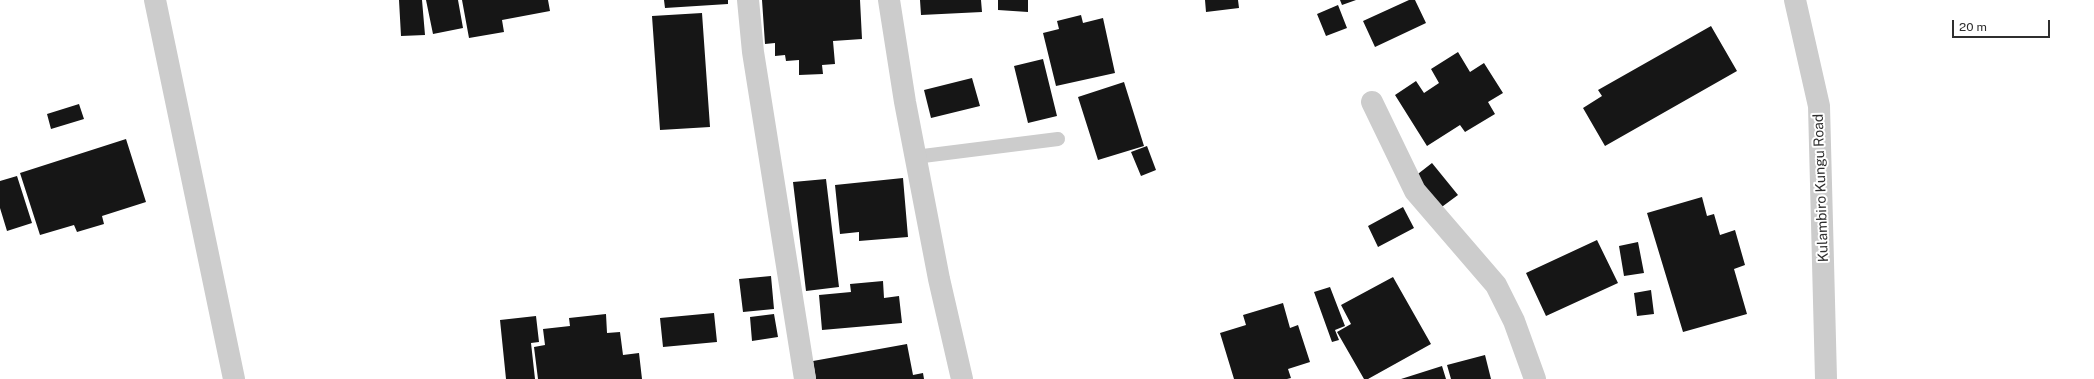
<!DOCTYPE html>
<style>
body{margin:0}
#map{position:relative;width:2094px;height:379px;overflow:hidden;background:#fff;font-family:"Public Sans",sans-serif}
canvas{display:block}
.scale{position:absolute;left:1952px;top:20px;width:98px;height:18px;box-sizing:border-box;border:2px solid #2f2f2f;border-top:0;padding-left:5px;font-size:12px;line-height:14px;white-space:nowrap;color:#2f2f2f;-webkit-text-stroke:3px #fff;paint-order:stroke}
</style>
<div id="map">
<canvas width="2094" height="379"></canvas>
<div class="scale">20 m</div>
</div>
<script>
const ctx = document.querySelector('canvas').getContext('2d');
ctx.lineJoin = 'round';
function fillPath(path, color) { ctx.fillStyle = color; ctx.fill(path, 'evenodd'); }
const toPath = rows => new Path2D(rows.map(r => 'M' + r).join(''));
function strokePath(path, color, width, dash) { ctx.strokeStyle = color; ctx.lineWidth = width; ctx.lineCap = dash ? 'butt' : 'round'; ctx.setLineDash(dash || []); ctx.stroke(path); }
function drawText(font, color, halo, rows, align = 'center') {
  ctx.font = font + ' "Public Sans",sans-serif'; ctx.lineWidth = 4; ctx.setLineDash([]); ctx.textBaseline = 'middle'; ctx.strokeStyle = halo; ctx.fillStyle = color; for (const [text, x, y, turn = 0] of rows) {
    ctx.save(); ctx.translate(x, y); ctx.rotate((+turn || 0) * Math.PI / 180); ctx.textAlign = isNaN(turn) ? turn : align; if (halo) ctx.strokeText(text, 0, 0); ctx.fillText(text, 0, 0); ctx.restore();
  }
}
const building = toPath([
 [399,0,422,0,425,35,401,36],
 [426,0,458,0,463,28,433,34],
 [462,0,548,0,550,11,502,20,504,32,469,38],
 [664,0,728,0,728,4,665,8],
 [762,0,860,0,862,39,833,41,835,64,822,65,823,74,799,75,799,60,786,61,785,55,775,56,775,43,765,44],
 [920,0,981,0,982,12,921,15],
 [998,0,1028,0,1028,12,998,10],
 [1205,0,1238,0,1239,8,1206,12],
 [1340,0,1356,0,1342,5],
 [1409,0,1415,0,1426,23,1375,47,1363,21],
 [1338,5,1347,28,1326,36,1317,14],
 [702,13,710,127,660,130,652,16],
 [1081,15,1083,23,1103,18,1115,73,1056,86,1043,33,1059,29,1057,21],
 [1711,26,1737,71,1605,146,1583,108,1602,96,1598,90],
 [1458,52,1470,72,1484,63,1503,93,1488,102,1495,114,1465,132,1460,125,1427,146,1395,95,1416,81,1424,93,1439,83,1431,69],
 [1043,59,1057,116,1028,123,1014,66],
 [972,78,980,106,931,118,924,90],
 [1124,82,1144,146,1098,160,1078,97],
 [79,104,84,119,51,129,47,114],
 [126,139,146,202,102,216,104,224,77,232,74,225,40,235,20,173],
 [1147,146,1156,170,1141,176,1131,152],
 [1432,163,1458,195,1439,209,1414,177],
 [17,176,32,223,7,231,0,208,0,181],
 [903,178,908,237,859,241,859,232,840,234,835,185],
 [826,179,839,287,806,291,793,182],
 [1702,197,1707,216,1714,214,1720,235,1735,230,1745,265,1734,269,1747,314,1683,332,1647,213],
 [1403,207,1414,228,1378,247,1368,226],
 [1597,240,1618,283,1546,316,1526,273],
 [1638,242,1644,273,1624,276,1619,246],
 [771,276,774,309,743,312,739,279],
 [1393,277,1431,344,1368,379,1364,379,1337,332,1351,324,1341,305],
 [883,281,884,298,899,296,902,323,822,330,819,295,851,292,850,284],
 [1330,287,1345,326,1335,330,1339,340,1332,342,1314,292],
 [1651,290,1654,314,1637,316,1634,293],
 [1283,303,1290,328,1298,325,1310,362,1288,369,1291,378,1287,379,1234,379,1220,333,1246,325,1243,315],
 [714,313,717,342,663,347,660,318],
 [606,314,607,333,620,332,623,355,639,353,642,379,538,379,534,347,545,345,543,329,570,326,569,318],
 [774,314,778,337,752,341,750,317],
 [536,316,539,342,531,343,535,379,506,379,500,320],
 [907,344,913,375,923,373,924,379,816,379,813,361],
 [1485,355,1491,379,1451,379,1447,365],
 [1442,366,1446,379,1401,379]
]);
const lane = toPath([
 [915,157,1058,139]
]);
const street = toPath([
 [155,0,234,379],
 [748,0,753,52,805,379],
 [889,0,905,102,939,279,962,379],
 [1795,0,1819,106,1826,379],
 [1372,102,1415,191,1496,285,1514,321,1535,379]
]);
const streetNames = [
 ["Kulambiro Kungu Road",1821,188,-92]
];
fillPath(building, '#161616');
strokePath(lane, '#ccc', 14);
strokePath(street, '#ccc', 22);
drawText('14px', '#2f2f2f', '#fff', streetNames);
</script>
